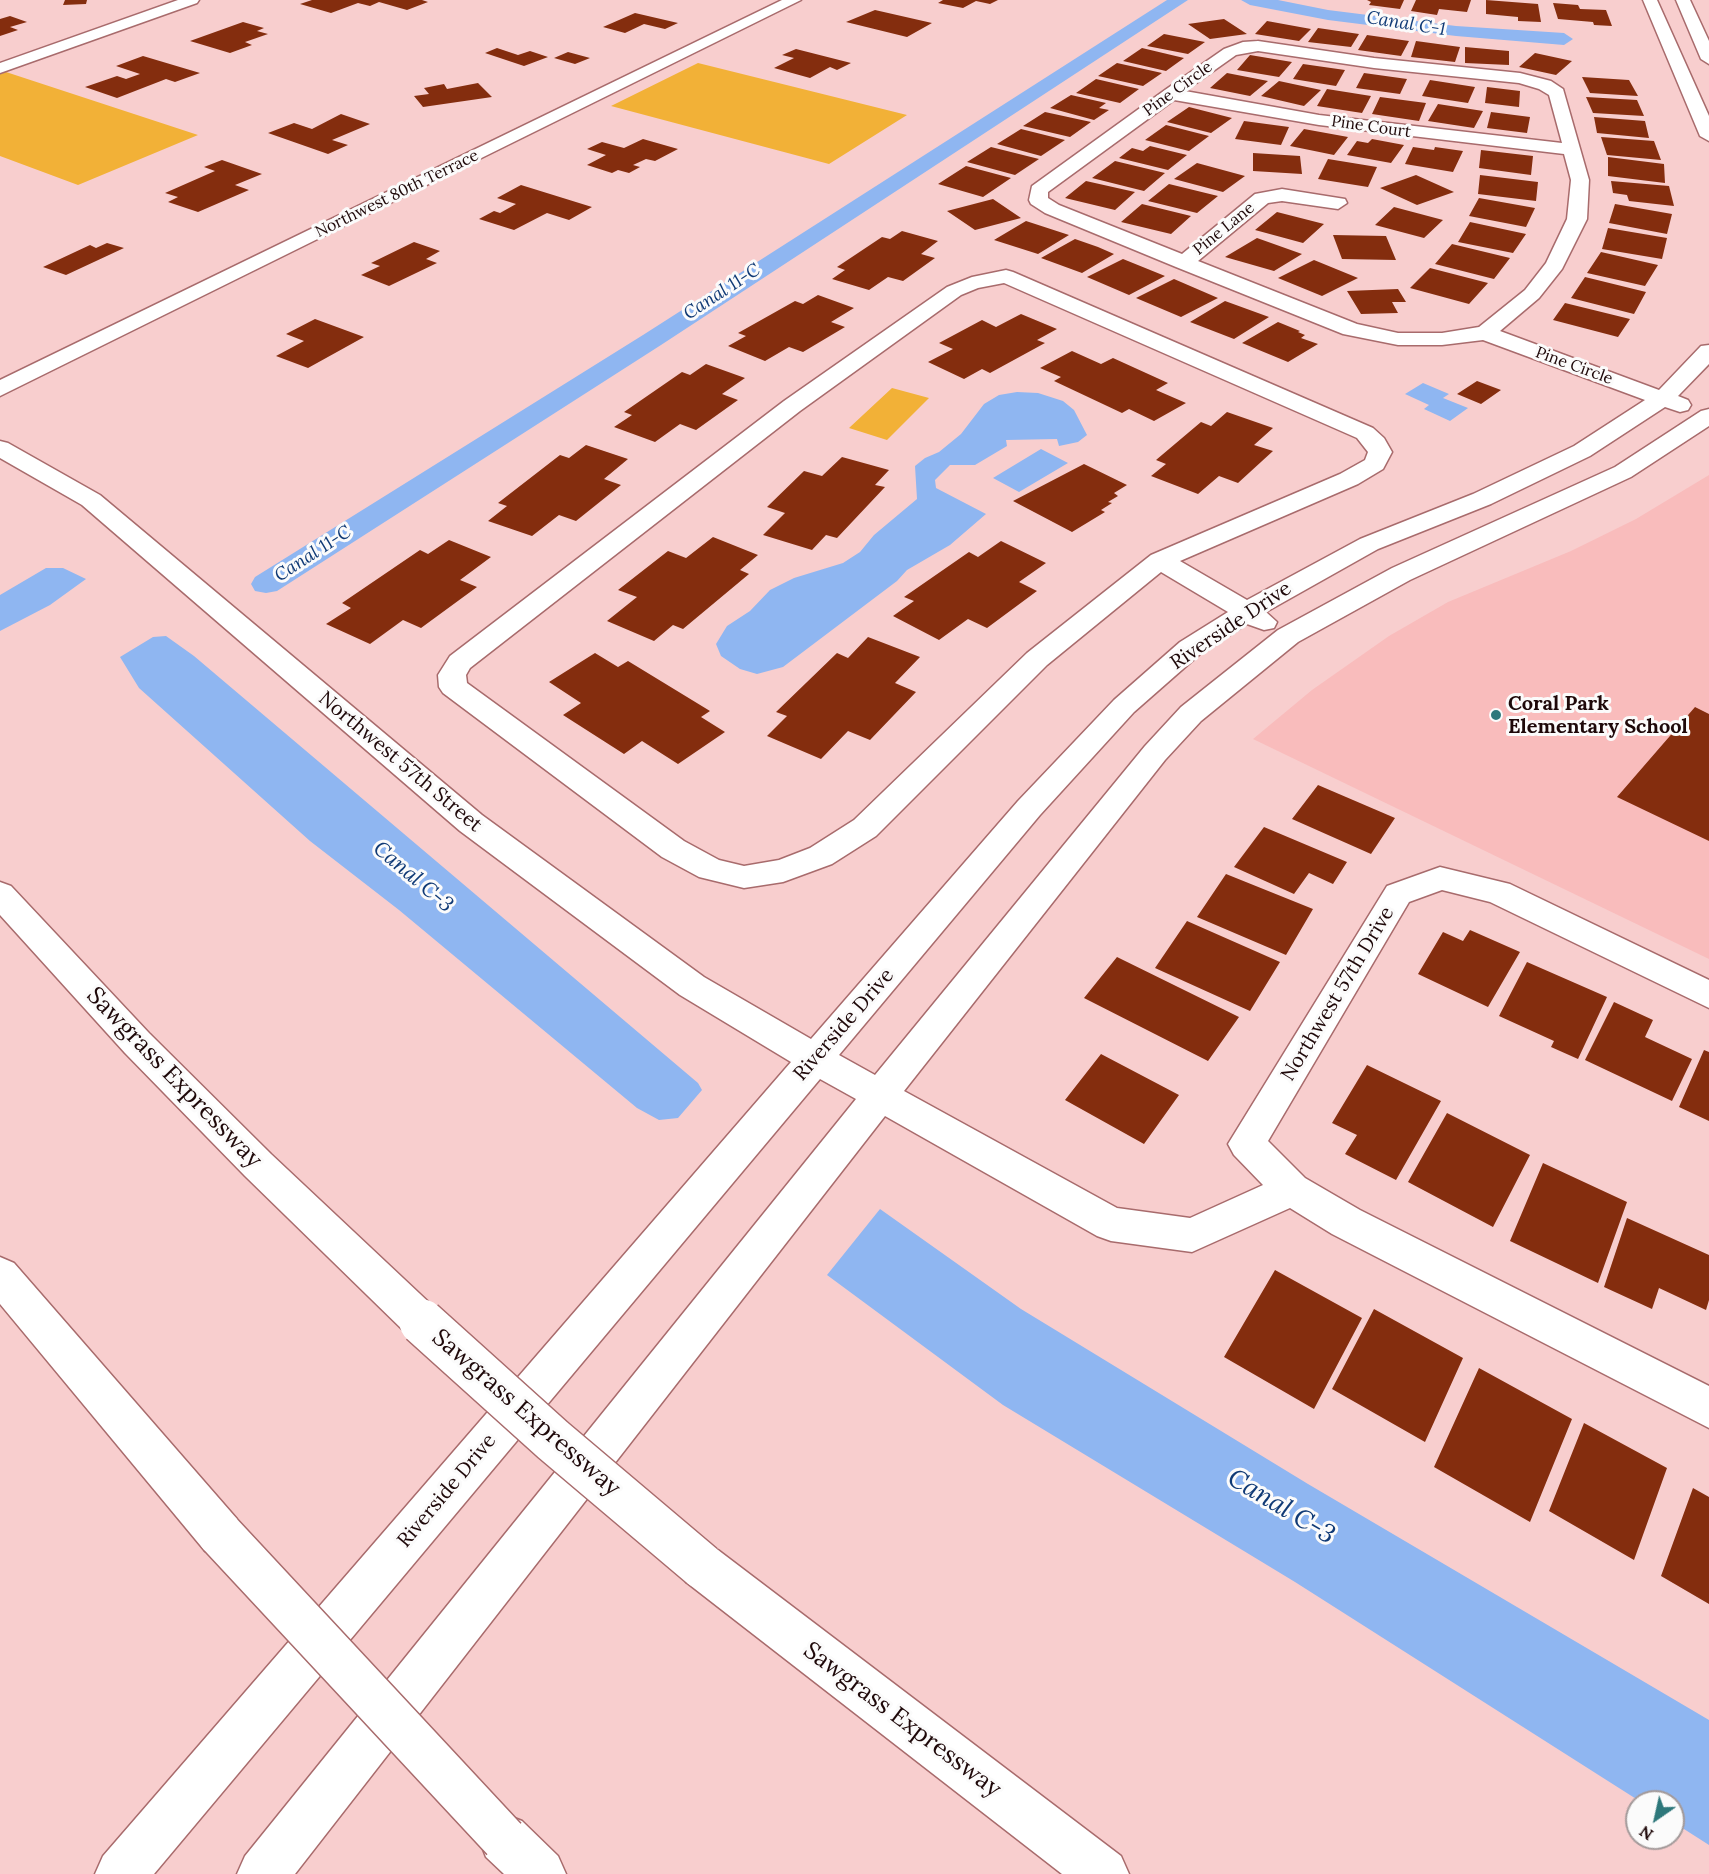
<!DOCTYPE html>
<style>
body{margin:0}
#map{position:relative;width:1709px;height:1874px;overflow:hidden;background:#f8cece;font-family:Lora,serif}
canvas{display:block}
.north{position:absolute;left:1625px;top:1790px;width:60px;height:60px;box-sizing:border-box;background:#fbfbfb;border:2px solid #a39a9a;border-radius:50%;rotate:214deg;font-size:16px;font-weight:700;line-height:24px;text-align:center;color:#1e0809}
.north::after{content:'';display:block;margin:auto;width:21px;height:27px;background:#2e787b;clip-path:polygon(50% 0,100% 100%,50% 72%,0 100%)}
</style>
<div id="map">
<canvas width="1709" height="1874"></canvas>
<div class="north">N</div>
</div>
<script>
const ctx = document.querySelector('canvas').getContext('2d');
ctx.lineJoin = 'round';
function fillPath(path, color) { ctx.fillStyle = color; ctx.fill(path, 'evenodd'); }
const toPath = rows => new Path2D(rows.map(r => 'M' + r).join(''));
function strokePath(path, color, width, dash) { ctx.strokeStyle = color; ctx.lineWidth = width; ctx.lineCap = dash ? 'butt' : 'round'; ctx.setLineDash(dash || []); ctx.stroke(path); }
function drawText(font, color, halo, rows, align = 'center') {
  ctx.font = font + ' Lora,serif'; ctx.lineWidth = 6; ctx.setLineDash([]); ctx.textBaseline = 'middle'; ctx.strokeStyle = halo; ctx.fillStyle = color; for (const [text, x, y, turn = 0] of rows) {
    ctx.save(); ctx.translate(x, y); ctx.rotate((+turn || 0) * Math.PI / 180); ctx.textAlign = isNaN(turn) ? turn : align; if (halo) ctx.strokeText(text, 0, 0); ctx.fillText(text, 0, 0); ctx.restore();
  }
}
const built = toPath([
 [1709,475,1709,959,1253,739,1312,690,1389,636,1448,602,1571,551,1636,519]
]);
const green = toPath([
 [698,63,907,115,829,164,611,106],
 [6,72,198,135,78,185,0,156,0,74],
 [892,388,929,398,887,440,849,428]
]);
const water = toPath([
 [1423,383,1449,394,1443,398,1468,408,1450,421,1424,409,1429,405,1405,394],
 [1017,392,1038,393,1063,401,1074,410,1087,435,1078,442,1059,446,1057,439,1006,440,1007,446,975,465,950,465,935,480,936,488,986,514,950,545,907,570,897,581,783,667,757,674,740,669,721,656,716,644,727,626,750,611,770,590,794,578,843,563,860,552,874,535,917,499,915,466,925,458,939,452,961,434,984,404,999,395],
 [1041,449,1068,463,1019,492,993,478],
 [46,568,63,568,86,579,50,605,0,631,0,595],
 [166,636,194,656,698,1083,702,1090,678,1118,659,1120,637,1108,399,910,310,841,139,688,120,657,153,637],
 [880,1209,1021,1309,1308,1484,1709,1720,1709,1845,1673,1822,1673,1802,1641,1802,1295,1582,1003,1405,827,1275]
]);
const canal = toPath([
 [1167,0,1188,0,661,345,277,591,266,593,255,591,251,584,255,577,643,335,1167,0],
 [1241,0,1278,0,1328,10,1456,26,1564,33,1573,39,1564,45,1456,36,1328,20,1250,5,1241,0]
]);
const building = toPath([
 [65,0,87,0,86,4,63,5],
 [312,0,422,0,428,2,407,10,379,2,370,6,358,3,331,13,300,4],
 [943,0,998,0,990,4,976,1,963,8,938,3],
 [1367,0,1404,0,1400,9,1369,5,1371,2],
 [1416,0,1471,0,1467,12,1439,9,1437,15,1411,11],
 [1486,0,1538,4,1541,22,1518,21,1518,17,1486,14],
 [1553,3,1578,5,1580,9,1606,10,1612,26,1594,25,1593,22,1558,19],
 [875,10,932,23,907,37,846,22],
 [635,13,678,23,665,29,644,24,625,33,603,27],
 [10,16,27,22,10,27,18,30,0,36,0,19],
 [1224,19,1247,34,1210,39,1188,24],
 [1267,21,1311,29,1299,41,1255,34],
 [243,22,264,28,257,31,268,34,245,42,252,45,230,53,190,41],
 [1318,28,1359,34,1351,47,1308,42],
 [1164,34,1205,42,1188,54,1147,46],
 [1367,35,1409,41,1401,56,1358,50],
 [1416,41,1460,47,1455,62,1411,57],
 [1465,47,1509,51,1509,65,1465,63],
 [497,48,518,55,530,51,548,57,524,66,485,53],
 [1142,48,1184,58,1166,71,1123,61],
 [796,49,851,63,837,70,830,67,810,78,774,68,794,58,782,55],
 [568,52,590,58,575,64,554,58],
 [1535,53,1572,61,1556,75,1519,67],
 [1250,55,1292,62,1279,77,1237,70],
 [143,56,200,73,175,82,166,79,117,98,85,87,117,76,126,79,140,74,116,66],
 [1117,63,1162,73,1143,86,1098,76],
 [1303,64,1345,70,1336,86,1293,79],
 [1227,73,1268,81,1250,96,1210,88],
 [1364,73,1407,79,1400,94,1356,88],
 [1582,77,1629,80,1638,96,1590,93],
 [1096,79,1139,89,1120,103,1076,93],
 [1430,80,1475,87,1468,103,1422,96],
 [1279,81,1321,90,1304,106,1261,96],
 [478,83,492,97,423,107,414,96,429,94,424,88,444,84,447,89],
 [1487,87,1520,91,1519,107,1485,103],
 [1327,89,1371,96,1362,113,1317,106],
 [1071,95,1106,103,1099,108,1109,110,1094,120,1050,108],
 [1380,97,1426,103,1419,121,1372,114],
 [1586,97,1637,100,1644,116,1593,113],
 [1438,104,1483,111,1474,128,1428,121],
 [1189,107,1232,118,1211,133,1167,122],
 [1045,112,1091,122,1070,137,1023,126],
 [1491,112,1530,117,1527,133,1487,128],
 [341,114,370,124,332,140,348,145,328,154,268,133,294,123,312,129],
 [1594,117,1645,121,1649,138,1597,133],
 [1244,121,1289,127,1281,145,1235,139],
 [1166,125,1209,136,1189,151,1145,140],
 [1021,129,1065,140,1041,156,997,144],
 [1304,129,1348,137,1334,155,1290,146],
 [1601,137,1654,141,1661,160,1607,155],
 [643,139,678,149,655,161,646,159,633,165,640,167,629,173,618,170,612,173,587,165,606,155,587,149,602,142,624,148],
 [1372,139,1404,145,1391,163,1347,155,1357,141,1368,143],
 [1150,146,1187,155,1168,170,1119,158,1132,148,1143,151],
 [991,147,1039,159,1015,175,967,162],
 [1413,147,1434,150,1435,147,1463,151,1453,172,1405,164],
 [1481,150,1533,156,1531,175,1479,168],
 [1253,153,1300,156,1302,174,1253,171],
 [1608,157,1664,164,1665,183,1608,176],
 [1328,159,1377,167,1368,187,1318,179],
 [222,160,262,174,235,185,249,190,198,212,168,202,178,197,165,193,215,171,204,167],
 [1115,161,1165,173,1144,191,1092,178],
 [1197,163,1245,176,1223,192,1174,179],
 [966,166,1011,178,983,197,938,184],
 [1416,175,1454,192,1417,205,1380,188],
 [1480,175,1538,182,1536,201,1478,194],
 [1086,181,1135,192,1115,210,1065,198],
 [1611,181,1669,186,1674,206,1629,201,1627,195,1613,193],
 [1169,184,1218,196,1197,213,1148,201],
 [521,185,592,207,569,220,547,213,514,230,479,219,494,211,500,213,516,204,497,198],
 [1479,198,1535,208,1526,227,1469,216],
 [993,199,1021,218,975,230,947,211],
 [1142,204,1191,216,1171,234,1121,222],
 [1615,204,1672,214,1667,234,1609,223],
 [1394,207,1443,220,1424,238,1375,225],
 [1277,212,1324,224,1303,243,1255,230],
 [1026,221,1069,235,1038,254,994,240],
 [1470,222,1526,234,1513,253,1458,242],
 [1608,228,1667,238,1662,259,1602,249],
 [902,231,938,241,921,254,935,258,903,281,888,277,869,290,832,279,845,270,837,267,882,237,890,239],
 [1333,235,1386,236,1396,260,1342,259],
 [1257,238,1302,254,1274,271,1225,257],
 [1075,239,1098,247,1114,254,1082,273,1041,258],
 [414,242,440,251,426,259,437,263,389,286,361,275,380,266,371,263],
 [107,243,124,248,66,275,43,267,90,245,96,248],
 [1452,244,1510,258,1494,279,1435,264],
 [1601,252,1658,265,1645,286,1587,273],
 [1123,259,1165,276,1129,295,1087,277],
 [1314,260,1358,278,1322,296,1278,278],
 [1430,268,1488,283,1469,304,1410,288],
 [1585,277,1646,292,1634,314,1571,298],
 [1174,279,1218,298,1181,317,1136,298],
 [1398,289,1406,302,1392,302,1398,313,1361,314,1347,291],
 [818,295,854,308,831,322,845,327,803,352,789,347,765,361,728,346,746,336,738,333,795,301,803,304],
 [1225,301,1269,317,1234,339,1190,322],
 [1565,303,1630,319,1618,337,1553,320],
 [1021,314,1057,329,1037,340,1045,343,990,373,982,369,964,379,928,362,953,349,939,343,982,320,996,327],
 [315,319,364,337,308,368,276,356,304,341,286,334],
 [1278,322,1300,331,1298,332,1305,335,1301,338,1318,344,1288,362,1242,343],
 [1072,351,1101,364,1113,358,1168,383,1156,390,1186,403,1154,421,1129,409,1122,413,1054,381,1061,377,1040,368],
 [706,364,745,378,722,394,738,400,696,430,680,424,655,442,614,427,632,415,624,412,682,372,690,375],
 [1477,381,1501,390,1481,404,1457,394],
 [1227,412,1273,428,1254,445,1273,451,1238,483,1219,476,1198,494,1151,476,1166,464,1156,460,1201,422,1211,426],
 [586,445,628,459,604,479,621,485,576,521,559,515,532,536,488,521,507,506,498,503,560,455,569,458],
 [842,457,889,470,875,485,885,487,837,538,826,535,812,550,763,535,785,513,767,507,804,471,822,476],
 [1084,464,1127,485,1114,493,1118,496,1108,502,1112,503,1101,510,1105,512,1072,532,1013,501],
 [713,537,758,555,740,570,749,574,683,629,673,625,654,641,607,621,637,597,618,590,668,551,686,558],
 [449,540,491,557,460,580,477,587,421,628,403,620,370,644,326,624,351,608,342,603,420,550,428,554],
 [1001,541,1046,563,1019,582,1037,591,987,628,968,619,939,640,893,616,914,601,904,597,969,552,978,557],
 [868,637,920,657,895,683,916,692,870,740,848,731,821,759,767,736,787,716,776,712,837,653,848,658],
 [595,653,618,667,628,661,710,711,701,717,725,732,678,764,642,741,624,754,563,715,581,703,549,682],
 [1695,707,1709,714,1709,841,1617,797],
 [1318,785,1395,818,1371,854,1292,819],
 [1264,827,1347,862,1333,884,1309,873,1294,894,1234,867],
 [1226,874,1313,909,1286,955,1197,917],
 [1187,921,1280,962,1250,1011,1155,968],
 [1470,930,1520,952,1488,1007,1418,974,1443,932,1463,941],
 [1117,957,1239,1017,1208,1061,1084,998],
 [1527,962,1607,997,1578,1059,1551,1047,1554,1041,1499,1016],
 [1614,1002,1653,1020,1645,1037,1692,1059,1672,1101,1585,1060],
 [1704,1050,1709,1052,1709,1121,1679,1107],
 [1101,1054,1179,1095,1144,1144,1065,1100],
 [1367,1065,1441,1101,1396,1180,1345,1154,1357,1135,1332,1123],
 [1447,1113,1530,1155,1493,1227,1408,1182],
 [1543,1163,1627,1202,1598,1283,1510,1241],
 [1627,1218,1709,1255,1709,1300,1706,1310,1659,1288,1652,1309,1604,1287],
 [1275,1270,1362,1318,1314,1409,1224,1357],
 [1374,1309,1463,1358,1425,1442,1332,1389],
 [1479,1368,1572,1419,1530,1522,1434,1467],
 [1584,1423,1667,1468,1634,1560,1549,1511],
 [1693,1488,1709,1497,1709,1604,1661,1576]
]);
const minor = toPath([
 [178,0,199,0,197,3,0,73,0,63,178,0],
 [782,0,801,0,0,396,0,380,782,0],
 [1643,0,1657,0,1709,116,1709,141,1700,136,1643,0],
 [1676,0,1690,0,1709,41,1709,64,1701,59,1676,0],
 [1258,41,1374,58,1520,73,1551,81,1563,89,1589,180,1587,219,1562,269,1539,298,1500,331,1659,390,1701,346,1709,345,1709,364,1678,396,1688,400,1691,405,1688,410,1680,412,1665,407,1590,456,1491,504,1378,549,1266,612,1277,622,1274,628,1264,630,1247,624,1200,654,1134,712,1040,815,839,1055,875,1075,1145,746,1181,707,1278,630,1392,568,1615,467,1701,411,1709,409,1709,426,1631,477,1410,580,1298,642,1201,721,1165,760,904,1091,1117,1208,1190,1218,1263,1185,1234,1155,1228,1144,1387,886,1440,867,1510,884,1709,980,1709,1008,1490,902,1442,890,1409,902,1268,1141,1305,1178,1360,1210,1709,1386,1709,1428,1332,1234,1290,1208,1192,1252,1111,1241,1097,1236,885,1116,295,1874,237,1874,245,1856,856,1099,820,1079,154,1874,95,1874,103,1856,791,1062,680,995,460,831,82,505,0,458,0,441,8,443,100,495,482,815,704,977,811,1039,1018,801,1114,700,1180,642,1228,612,1161,572,1047,665,876,836,832,864,783,882,744,888,699,877,662,857,443,693,439,687,438,675,450,656,784,401,947,287,972,277,1006,270,1013,272,1373,428,1384,438,1392,452,1383,469,1358,484,1180,561,1247,600,1360,539,1473,494,1574,446,1645,400,1483,340,1442,345,1398,345,1343,334,1176,267,1045,213,1031,204,1029,200,1032,186,1165,90,1224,49,1243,42,1258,41],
 [1258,51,1374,68,1519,83,1539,89,1549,95,1562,143,1319,115,1185,91,1236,55,1258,51],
 [1174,100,1319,125,1564,154,1571,180,1567,219,1546,263,1525,290,1479,327,1442,333,1398,333,1357,324,1198,261,1268,203,1282,201,1338,209,1347,203,1345,199,1282,189,1255,194,1182,254,1059,205,1048,198,1048,192,1174,100],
 [1004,283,1357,438,1368,452,1365,460,1340,474,1151,555,1027,653,854,820,810,848,779,860,744,866,719,860,684,841,467,683,466,675,470,668,800,411,961,295,978,288,1004,283]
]);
const highway = toPath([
 [0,882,11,886,149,1033,271,1154,436,1309,442,1322,436,1335,422,1340,408,1335,245,1176,125,1053,0,915,0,882],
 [0,1257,14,1263,237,1519,243,1535,237,1551,221,1557,205,1551,0,1304,0,1257],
 [702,1543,718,1550,1121,1856,1129,1874,1062,1874,686,1582,679,1566,686,1550,702,1543],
 [504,1814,522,1821,558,1856,566,1874,504,1874,486,1857,479,1839,486,1821,504,1814]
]);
const highwayBridge = toPath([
 [422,1322,553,1440,702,1566],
 [221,1535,504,1839]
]);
const markers = [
 [1496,715,6,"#2e787b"]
];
const farStreetnames = [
 ["Pine Circle",1178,89,-36],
 ["Pine Court",1371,127,8],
 ["Northwest 80th Terrace",397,194,-26],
 ["Pine Lane",1224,229,-39],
 ["Pine Circle",1574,366,20]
];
const farWaternames = [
 ["Canal C-1",1406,24,9],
 ["Canal 11-C",722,292,-33],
 ["Canal 11-C",313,554,-33]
];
const streetNames = [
 ["Riverside Drive",1231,626,-34],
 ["Northwest 57th Street",400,762,40],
 ["Northwest 57th Drive",1338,994,-59],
 ["Riverside Drive",844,1025,-49],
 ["Riverside Drive",447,1491,-50]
];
const poiNames = [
 ["Coral Park",1508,704],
 ["Elementary School",1508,727]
];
const waterNames = [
 ["Canal C-3",413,877,40]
];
const nearStreetnames = [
 ["Sawgrass Expressway",174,1078,46],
 ["Sawgrass Expressway",526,1413,41],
 ["Sawgrass Expressway",902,1720,37]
];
const nearWaternames = [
 ["Canal C-3",1281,1507,31]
];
fillPath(built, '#f9bcbc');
fillPath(green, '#f2b137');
fillPath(water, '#8fb6f1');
fillPath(canal, '#8fb6f1');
fillPath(building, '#842d0e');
strokePath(minor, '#a86b6c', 3);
strokePath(highway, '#a86b6c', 3);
fillPath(minor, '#fff');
fillPath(highway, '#fff');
strokePath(highwayBridge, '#a86b6c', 48, []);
strokePath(highwayBridge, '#fff', 45);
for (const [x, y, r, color] of markers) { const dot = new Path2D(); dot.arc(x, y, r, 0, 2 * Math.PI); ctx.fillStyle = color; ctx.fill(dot); strokePath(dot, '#fbfbfb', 2); }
drawText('16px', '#1e0809', '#fbfbfb', farStreetnames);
drawText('italic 18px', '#103a76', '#fbfbfb', farWaternames);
drawText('20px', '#1e0809', '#fbfbfb', streetNames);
drawText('bold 20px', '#1e0809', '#fbfbfb', poiNames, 'left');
drawText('italic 21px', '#103a76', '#fbfbfb', waterNames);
drawText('24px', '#1e0809', '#fbfbfb', nearStreetnames);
drawText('italic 26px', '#103a76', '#fbfbfb', nearWaternames);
</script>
